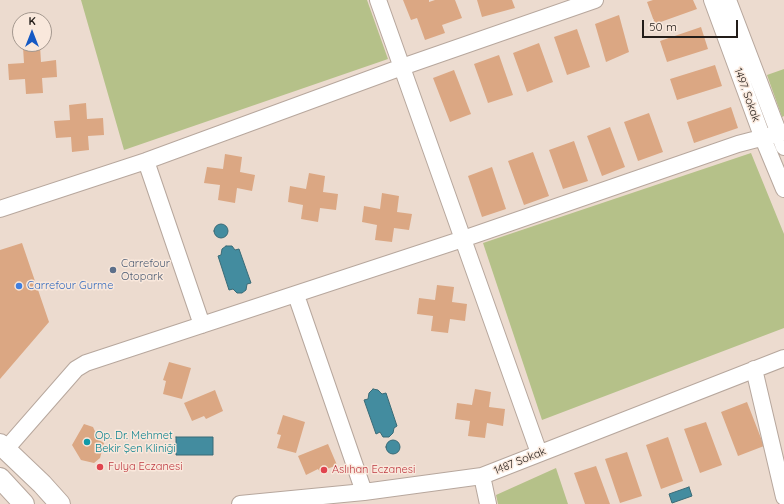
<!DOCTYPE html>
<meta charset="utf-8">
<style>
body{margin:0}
#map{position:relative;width:784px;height:504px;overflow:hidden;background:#ecdbcf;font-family:Quicksand,sans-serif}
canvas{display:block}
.north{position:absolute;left:12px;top:12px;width:40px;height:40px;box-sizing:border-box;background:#f9e8dc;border:1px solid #a3978e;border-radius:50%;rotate:0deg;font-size:11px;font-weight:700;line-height:16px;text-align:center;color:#231d19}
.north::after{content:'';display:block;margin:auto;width:14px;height:18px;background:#1559c4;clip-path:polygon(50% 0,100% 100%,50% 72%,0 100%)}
.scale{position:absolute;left:642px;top:20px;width:96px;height:18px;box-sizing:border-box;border:2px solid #231d19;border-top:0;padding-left:5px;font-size:12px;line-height:14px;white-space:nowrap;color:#231d19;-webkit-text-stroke:3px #f9e8dc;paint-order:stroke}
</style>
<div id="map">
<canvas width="784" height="504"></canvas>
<div class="north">K</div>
<div class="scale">50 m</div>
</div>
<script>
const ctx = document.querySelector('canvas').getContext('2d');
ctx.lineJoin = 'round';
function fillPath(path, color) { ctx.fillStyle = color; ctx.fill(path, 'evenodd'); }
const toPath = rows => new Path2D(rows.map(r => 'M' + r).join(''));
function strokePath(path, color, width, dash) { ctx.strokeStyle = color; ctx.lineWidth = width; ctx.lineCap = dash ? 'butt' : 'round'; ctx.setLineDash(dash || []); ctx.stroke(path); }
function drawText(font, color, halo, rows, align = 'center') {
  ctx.font = font + ' Quicksand,sans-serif'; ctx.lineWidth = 3; ctx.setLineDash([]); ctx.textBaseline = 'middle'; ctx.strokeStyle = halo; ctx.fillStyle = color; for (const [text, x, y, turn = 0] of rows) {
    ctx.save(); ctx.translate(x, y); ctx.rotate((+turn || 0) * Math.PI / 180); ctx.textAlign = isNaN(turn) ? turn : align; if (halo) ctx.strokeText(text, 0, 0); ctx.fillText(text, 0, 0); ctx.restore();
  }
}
const green = toPath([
 [81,0,367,0,388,59,124,150],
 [784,69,784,116,782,117,767,75],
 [751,153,784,234,784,328,542,420,483,243],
 [556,468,568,504,498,504,496,495]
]);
const water = toPath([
 '214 231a7 7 0 1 1 14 0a7 7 0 1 1-14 0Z',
 [226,246,232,246,235,250,239,249,251,283,247,284,246,290,242,293,237,293,233,289,229,290,218,256,221,255,222,249,226,246],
 [373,389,378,390,382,394,386,393,397,426,394,428,393,433,389,437,383,437,380,432,376,434,364,400,368,399,369,393,373,389],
 [176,437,213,437,213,455,176,455,176,437],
 '386 447a7 7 0 1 1 14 0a7 7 0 1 1-14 0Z',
 [689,487,692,496,672,503,669,494,689,487]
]);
const building = toPath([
 [403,0,429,0,429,2,435,0,455,0,462,18,442,25,445,33,425,40,417,18,411,20],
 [477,0,512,0,515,8,482,17],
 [653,0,693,0,697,9,655,24,647,2],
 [619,15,629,52,606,62,595,24],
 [701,27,708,49,667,62,660,41],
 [577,29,590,67,567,75,554,37],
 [539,43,553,82,527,92,513,53],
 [40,46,41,62,56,60,57,77,42,78,43,93,26,94,25,79,9,80,8,64,24,63,23,47],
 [499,55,513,95,488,103,474,64],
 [715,65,722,86,677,100,670,79],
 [454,70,471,114,450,122,433,78],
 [86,103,87,119,103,118,104,135,88,136,89,150,72,152,71,137,56,138,54,121,70,120,69,105],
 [731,107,738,128,694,143,687,122],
 [649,113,663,152,638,161,624,122],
 [610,127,625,167,602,176,587,136],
 [574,141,588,181,563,189,549,150],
 [533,152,549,196,524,205,508,161],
 [225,154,242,157,240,172,255,175,252,191,237,188,235,203,218,200,220,185,204,183,207,167,223,169],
 [492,167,506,209,482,217,468,176],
 [309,173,325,176,323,192,338,194,336,210,320,208,318,222,301,219,303,205,288,202,290,186,306,189],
 [382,193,399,196,397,212,412,214,409,230,394,228,392,242,375,240,377,225,362,222,364,206,380,209],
 [22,243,49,322,0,379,0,250],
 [437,285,454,287,452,302,467,304,465,321,450,319,448,333,431,331,433,316,417,314,419,298,435,300],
 [169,362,191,368,182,399,163,394,166,381,163,380],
 [475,389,491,392,489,407,505,409,503,426,487,423,485,438,468,436,470,421,455,419,457,403,472,405],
 [215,390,223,411,206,419,204,416,192,421,184,403],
 [747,402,764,446,738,456,721,412],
 [283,415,305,422,296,453,277,448,281,435,277,434],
 [706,422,722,465,700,473,684,429],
 [84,424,93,427,99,440,104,443,100,458,94,463,81,460,72,445],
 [668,437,683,481,661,489,646,445],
 [328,444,337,465,320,472,318,469,306,475,298,456],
 [627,452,642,496,620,503,605,459],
 [596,466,610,504,585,504,574,473]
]);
const minor = toPath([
 [378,0,539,453],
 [712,0,762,136,784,189],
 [728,0,784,147],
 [146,161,202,325],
 [0,209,146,161,402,67,595,0],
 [296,295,364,492],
 [754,369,784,497],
 [6,449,76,369,86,363,463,239,738,144,784,132],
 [482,476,488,504],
 [240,504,364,492,482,476,784,358]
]);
const major = toPath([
 [0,444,42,484,60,504],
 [0,478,24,504]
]);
const markers = [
 [113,270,4,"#5c6f8a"],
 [19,286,4,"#3f7fe0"],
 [87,442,4,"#0f9aa8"],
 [100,467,4,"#e0444e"],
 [324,470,4,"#e0444e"]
];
const streetNames = [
 ["1497. Sokak",747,95,70],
 ["1487 Sokak",520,461,-22]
];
const serviceNames = [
 ["Carrefour",121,264],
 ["Otopark",121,277]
];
const shopNames = [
 ["Carrefour Gurme",27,286]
];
const cultureNames = [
 ["Op. Dr. Mehmet",95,436],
 ["Bekir Şen Kliniği",95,449]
];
const healthNames = [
 ["Fulya Eczanesi",108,467],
 ["Aslıhan Eczanesi",332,470]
];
fillPath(green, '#b5c189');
fillPath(water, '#438c9f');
strokePath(water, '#396b77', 1);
fillPath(building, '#dba783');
strokePath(minor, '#b7a79d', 18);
strokePath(major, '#b7a79d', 22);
strokePath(minor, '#fff', 16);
strokePath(major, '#fff', 20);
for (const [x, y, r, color] of markers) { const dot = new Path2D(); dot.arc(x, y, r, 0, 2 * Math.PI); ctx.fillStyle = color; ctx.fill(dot); strokePath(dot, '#f9e8dc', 1.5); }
drawText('11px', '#231d19', '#f9e8dc', streetNames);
drawText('11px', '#4e5e75', '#f9e8dc', serviceNames, 'left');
drawText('11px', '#366cbe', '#f9e8dc', shopNames, 'left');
drawText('11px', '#0d838f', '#f9e8dc', cultureNames, 'left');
drawText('11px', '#be3a42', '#f9e8dc', healthNames, 'left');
</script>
